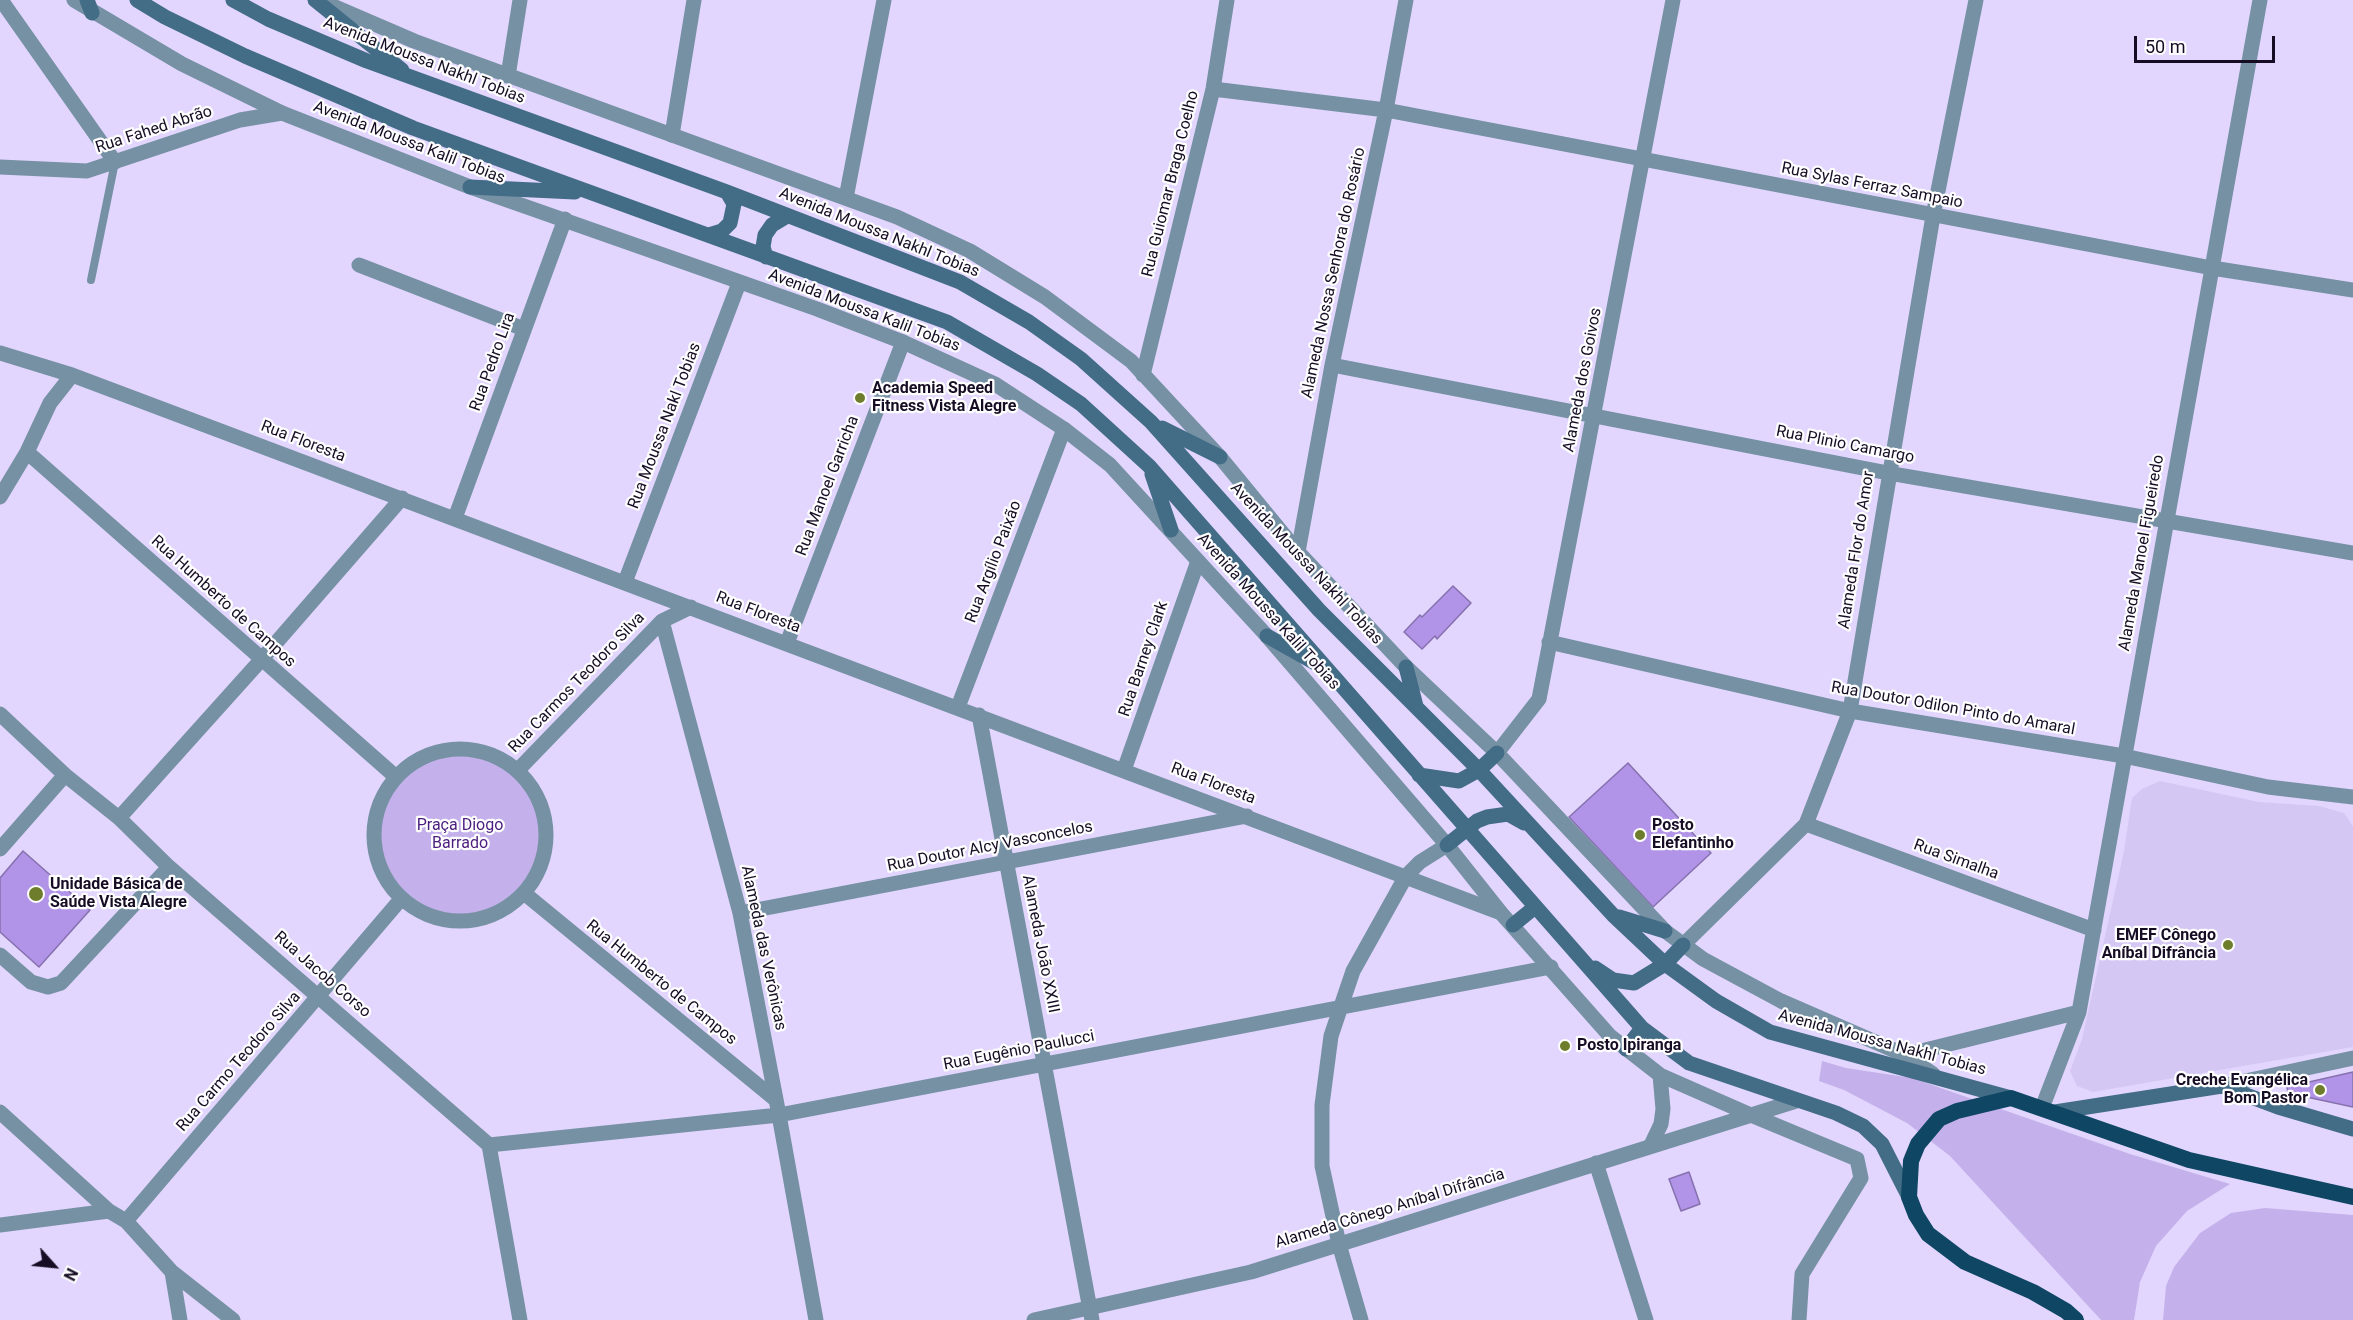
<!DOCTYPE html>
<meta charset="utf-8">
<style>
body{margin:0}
#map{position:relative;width:2353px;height:1320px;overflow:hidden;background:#e2d6fe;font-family:Roboto,sans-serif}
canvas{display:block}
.north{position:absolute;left:24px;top:1236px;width:60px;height:60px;-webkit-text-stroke:4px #fefefe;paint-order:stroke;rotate:117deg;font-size:16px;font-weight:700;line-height:24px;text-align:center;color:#160d24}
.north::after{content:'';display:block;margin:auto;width:21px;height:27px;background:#160d24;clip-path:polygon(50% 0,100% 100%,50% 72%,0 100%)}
.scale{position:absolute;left:2134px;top:36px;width:141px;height:27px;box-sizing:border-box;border:3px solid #160d24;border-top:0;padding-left:8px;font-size:18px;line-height:21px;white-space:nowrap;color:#160d24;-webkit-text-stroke:4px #fefefe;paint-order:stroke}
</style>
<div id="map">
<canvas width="2353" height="1320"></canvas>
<div class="north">N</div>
<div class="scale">50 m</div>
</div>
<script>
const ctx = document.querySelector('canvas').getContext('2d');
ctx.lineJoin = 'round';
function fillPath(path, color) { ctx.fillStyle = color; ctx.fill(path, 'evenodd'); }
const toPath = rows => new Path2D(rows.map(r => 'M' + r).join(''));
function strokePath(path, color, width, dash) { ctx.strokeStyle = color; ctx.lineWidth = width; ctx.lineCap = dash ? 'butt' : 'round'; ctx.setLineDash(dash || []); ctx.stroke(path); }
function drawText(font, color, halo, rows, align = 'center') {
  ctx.font = font + ' Roboto,sans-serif'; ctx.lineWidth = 4.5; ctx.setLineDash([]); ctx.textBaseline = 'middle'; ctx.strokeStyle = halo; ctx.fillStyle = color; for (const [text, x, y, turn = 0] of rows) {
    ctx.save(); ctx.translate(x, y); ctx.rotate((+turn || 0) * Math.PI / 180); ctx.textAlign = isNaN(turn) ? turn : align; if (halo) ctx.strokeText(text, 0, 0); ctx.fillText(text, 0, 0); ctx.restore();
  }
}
const built = toPath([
 [2160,781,2259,802,2319,806,2344,813,2353,826,2353,1047,2093,1092,2077,1086,2070,1071,2082,1039,2124,851,2132,798,2142,789]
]);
const green = toPath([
 '378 835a82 82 0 1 1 164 0a82 82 0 1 1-164 0Z',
 [1822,1061,1846,1068,1912,1078,2130,1154,2230,1184,2187,1211,2156,1246,2140,1282,2134,1320,2101,1320,1950,1156,1907,1123,1844,1090,1819,1081],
 [2265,1208,2353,1215,2353,1320,2163,1320,2166,1286,2174,1267,2200,1233,2231,1213]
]);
const building = toPath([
 [1453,586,1471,603,1437,639,1435,636,1422,649,1404,632,1420,615,1422,617,1453,586],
 [1628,763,1711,853,1653,907,1569,817,1628,763],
 [23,851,90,910,39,967,0,932,0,878,23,851],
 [2353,1072,2353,1107,2288,1093,2287,1087,2353,1072],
 [1689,1172,1700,1204,1681,1211,1669,1179,1689,1172]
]);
const service = toPath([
 [91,280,115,162]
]);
const minor = toPath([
 [1,0,115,162],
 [508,76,520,0],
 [1213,89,1386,110,2212,268,2353,290],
 [672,135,694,0],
 [0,167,87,171,240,120,282,113],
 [846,198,884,0],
 [359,265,524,329],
 [0,353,72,375,1501,913],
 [1332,365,1888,473,2353,553],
 [1143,375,1213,89,1227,0],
 [27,452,396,777],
 [0,497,27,452,50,403,72,375],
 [455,518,565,219],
 [1298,552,1332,365,1386,110,1406,0],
 [625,582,739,283],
 [691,607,662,621,740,913,779,1115,816,1320],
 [1549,642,1850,711,2124,756,2268,787,2353,797],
 [787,643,903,342],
 [958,707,1064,429],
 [0,714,65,775,119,818,169,867,489,1145,520,1320],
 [979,715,1092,1320],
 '374 835a86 86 0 1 1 172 0a86 86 0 1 1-172 0Z',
 [1497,753,1539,699,1673,0],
 [518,770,662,621],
 [1124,770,1198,561],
 [119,818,261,660,402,498],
 [1806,824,2094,930],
 [0,849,65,775],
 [524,893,776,1100],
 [740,913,1247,816],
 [1683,945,1806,824,1850,711,1933,216,1976,0],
 [0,955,31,982,48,987,61,983,169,867],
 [1905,1055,2079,1012],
 [2222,1086,2353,1058],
 [2042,1108,2079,1012,2260,0],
 [0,1112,109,1211,126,1221,172,1272,233,1320],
 [1751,1115,1857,1159,1861,1178,1802,1274,1799,1320],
 [489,1145,779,1115,1551,967],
 [1596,1163,1646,1320],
 [126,1221,401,899],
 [0,1225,109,1211],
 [172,1272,180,1320],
 [1034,1320,1251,1272,1796,1101],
 [1361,1320,1339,1244,1322,1166,1322,1105,1331,1036,1353,971,1406,876,1420,862,1447,845]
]);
const tertiary = toPath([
 [74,0,182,64,282,113,470,187,817,309,903,342,995,384,1064,429,1110,465,1267,636,1447,845,1501,913,1610,1036,1660,1075,1751,1115],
 [319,0,414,41,897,217,970,251,1045,297,1131,361,1220,457,1298,552,1406,667,1497,753,1665,931,1703,959,1781,1001,1905,1055,1933,1074],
 [1651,1145,1661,1124,1663,1109,1660,1075]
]);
const secondary = toPath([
 [87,0,92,13],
 [137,0,165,17,245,56,413,128,947,322,1037,374,1081,404,1149,466,1642,1028,1689,1063,1836,1113,1863,1126,1882,1144,1909,1197],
 [233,0,268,19,367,61,727,192,960,282,1029,322,1081,359,1151,422,1319,610,1479,770,1613,915,1665,964,1716,1001,1770,1032,2011,1098],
 [315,0,402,70],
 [470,187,575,192],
 [709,235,722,231,730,223,734,204,727,192],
 [766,257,763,247,765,235,772,225,787,216],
 [1162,428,1220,457],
 [1152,474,1171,530],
 [1267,636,1317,664],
 [1406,667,1416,706],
 [1419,775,1459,781,1479,770,1497,753],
 [1447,845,1477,821,1487,817,1508,814,1524,823],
 [1619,917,1665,931],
 [1513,925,1535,907],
 [1595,968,1613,980,1634,983,1665,964,1683,945],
 [1626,1049,1642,1028],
 [2055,1112,2222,1086,2278,1107,2353,1129]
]);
const trunk = toPath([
 [2076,1320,2066,1311,2033,1292,1965,1262,1928,1234,1916,1215,1909,1197,1911,1161,1918,1144,1939,1119,1957,1111,2011,1098,2189,1160,2353,1197]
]);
const markers = [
 [860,398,6,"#6d7d2c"],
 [1640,835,6,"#6d7d2c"],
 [36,894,8,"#6d7d2c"],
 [2228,945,6,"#6d7d2c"],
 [1565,1046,6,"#6d7d2c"],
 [2320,1090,6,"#6d7d2c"]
];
const streetNames = [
 ["Avenida Moussa Nakhl Tobias",424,61,21],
 ["Rua Fahed Abrão",154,130,-18],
 ["Avenida Moussa Kalil Tobias",409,143,21],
 ["Rua Guiomar Braga Coelho",1171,184,-76],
 ["Rua Sylas Ferraz Sampaio",1872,186,11],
 ["Avenida Moussa Nakhl Tobias",879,233,22],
 ["Alameda Nossa Senhora do Rosário",1334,273,-78],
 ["Avenida Moussa Kalil Tobias",864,311,21],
 ["Rua Pedro Lira",493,362,-70],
 ["Alameda dos Goivos",1583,380,-79],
 ["Rua Moussa Nakl Tobias",665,426,-69],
 ["Rua Floresta",303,442,21],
 ["Rua Plinio Camargo",1845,445,11],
 ["Rua Manoel Garricha",828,486,-69],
 ["Alameda Flor do Amor",1857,550,-81],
 ["Alameda Manoel Figueiredo",2142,553,-80],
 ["Rua Argílio Paixão",994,562,-69],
 ["Avenida Moussa Nakhl Tobias",1306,564,47],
 ["Rua Humberto de Campos",223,602,42],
 ["Avenida Moussa Kalil Tobias",1268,612,48],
 ["Rua Floresta",758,613,21],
 ["Rua Barney Clark",1144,659,-71],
 ["Rua Carmos Teodoro Silva",577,683,-46],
 ["Rua Doutor Odilon Pinto do Amaral",1953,709,10],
 ["Rua Floresta",1213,784,21],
 ["Rua Doutor Alcy Vasconcelos",990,847,-11],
 ["Rua Simalha",1956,860,20],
 ["Alameda João XXIII",1040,944,79],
 ["Alameda das Verônicas",763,948,78],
 ["Rua Jacob Corso",322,975,41],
 ["Rua Humberto de Campos",661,983,39],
 ["Avenida Moussa Nakhl Tobias",1882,1043,15],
 ["Rua Eugênio Paulucci",1019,1051,-11],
 ["Rua Carmo Teodoro Silva",239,1062,-49],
 ["Alameda Cônego Aníbal Difrância",1390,1209,-17]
];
const poiNames = [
 ["Academia Speed",872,389],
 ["Fitness Vista Alegre",872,407],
 ["Posto",1652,826],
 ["Elefantinho",1652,844],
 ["Unidade Básica de",50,885],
 ["Saúde Vista Alegre",50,903],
 ["EMEF Cônego",2216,936,"right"],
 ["Aníbal Difrância",2216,954,"right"],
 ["Posto Ipiranga",1577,1046],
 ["Creche Evangélica",2308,1081,"right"],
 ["Bom Pastor",2308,1099,"right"]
];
const parkNames = [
 ["Praça Diogo",460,826],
 ["Barrado",460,844]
];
fillPath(built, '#d5c7f3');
fillPath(green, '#c4b1eb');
fillPath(building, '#b193e8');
strokePath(building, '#8671ae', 1.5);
strokePath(service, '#7691a4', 8);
strokePath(minor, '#7691a4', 15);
strokePath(tertiary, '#7691a4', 15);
strokePath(secondary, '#436c87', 15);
strokePath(trunk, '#0e4664', 16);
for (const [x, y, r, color] of markers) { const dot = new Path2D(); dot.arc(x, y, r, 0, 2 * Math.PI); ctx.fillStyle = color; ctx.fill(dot); strokePath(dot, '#fefefe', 2); }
drawText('16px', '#160d24', '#fefefe', streetNames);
drawText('bold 16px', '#160d24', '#fefefe', poiNames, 'left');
drawText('16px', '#4a1c7e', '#fefefe', parkNames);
</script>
